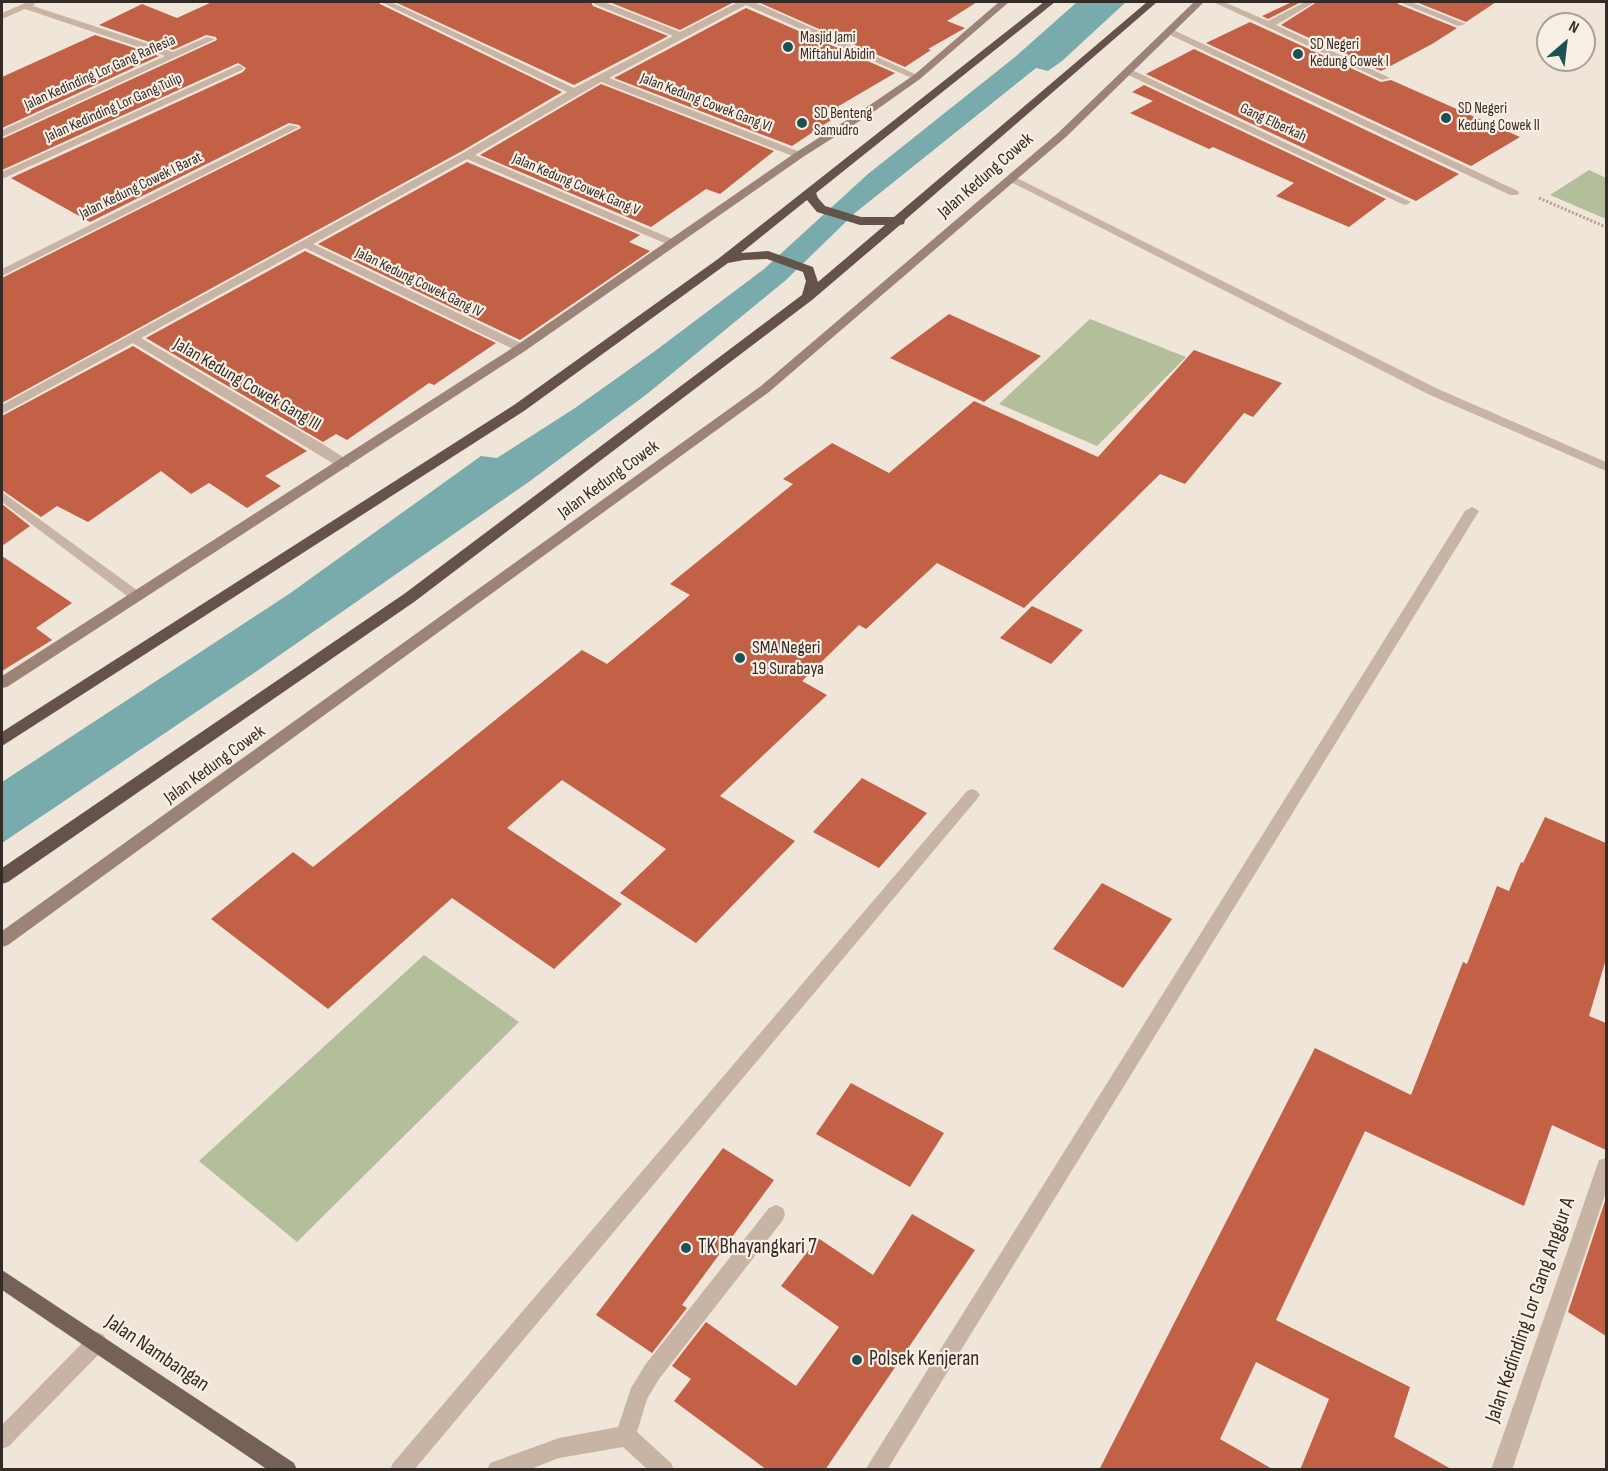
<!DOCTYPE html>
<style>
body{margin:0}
#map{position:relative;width:1608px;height:1471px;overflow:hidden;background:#f0e5d9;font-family:"Sofia Sans Condensed",sans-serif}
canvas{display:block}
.frame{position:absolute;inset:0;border:3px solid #342a26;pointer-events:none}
.north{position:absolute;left:1536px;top:12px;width:60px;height:60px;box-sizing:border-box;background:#f8efe5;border:2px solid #aaa099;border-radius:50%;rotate:28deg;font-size:16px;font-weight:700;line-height:24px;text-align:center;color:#342a26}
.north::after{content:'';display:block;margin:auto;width:21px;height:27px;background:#1d5153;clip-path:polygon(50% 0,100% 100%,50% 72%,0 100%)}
</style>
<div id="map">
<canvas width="1608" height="1471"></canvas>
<div class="frame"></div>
<div class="north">N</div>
</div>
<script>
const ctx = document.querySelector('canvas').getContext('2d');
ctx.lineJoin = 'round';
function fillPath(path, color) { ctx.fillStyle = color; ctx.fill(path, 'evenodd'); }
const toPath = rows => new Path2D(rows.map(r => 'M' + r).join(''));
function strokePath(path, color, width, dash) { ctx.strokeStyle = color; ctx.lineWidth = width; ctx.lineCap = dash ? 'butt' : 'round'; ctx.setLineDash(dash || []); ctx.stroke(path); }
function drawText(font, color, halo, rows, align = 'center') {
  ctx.font = font + ' "Sofia Sans Condensed",sans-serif'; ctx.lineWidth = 4.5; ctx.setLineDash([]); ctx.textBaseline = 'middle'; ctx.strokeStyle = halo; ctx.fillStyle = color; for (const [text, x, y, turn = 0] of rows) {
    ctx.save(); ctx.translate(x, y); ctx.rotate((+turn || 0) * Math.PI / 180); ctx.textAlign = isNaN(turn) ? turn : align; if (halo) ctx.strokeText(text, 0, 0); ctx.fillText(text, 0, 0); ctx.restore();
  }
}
const green = toPath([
 [1589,170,1606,178,1606,219,1550,195],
 [1090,319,1186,357,1097,446,999,404],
 [424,955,519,1022,297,1242,199,1161]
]);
const water = toPath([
 [1077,2,1126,2,1062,61,1048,71,1036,68,855,213,786,280,647,394,530,481,254,673,2,843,2,782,289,594,481,456,497,458,575,408,655,351,764,269,868,174,1015,57]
]);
const building = toPath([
 [212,2,379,2,380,4,562,92,462,151,2,403,2,278,301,128,299,125,289,123,90,222,11,178,243,72,246,68,238,63,2,170,2,139,217,40,216,37,206,35,173,50,99,25,142,4,177,18],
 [395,2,591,2,593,6,668,36,574,85],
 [609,2,734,2,680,30],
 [758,2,977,2,947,21,965,28,928,49,931,50,905,67],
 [1292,2,1301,2,1268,19,1262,16],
 [1317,2,1397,2,1398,4,1457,28,1432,44,1381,71,1281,25],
 [1416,2,1496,2,1466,22],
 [746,8,895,73,837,107,846,110,792,146,614,78],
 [1250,22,1381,82,1391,80,1520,137,1471,166,1206,43],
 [95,35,159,56,2,128,2,77],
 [1194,49,1459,174,1416,201,1146,74],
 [601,84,774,151,720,194,706,189,651,227,480,155],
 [1144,85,1386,199,1349,227,1276,196,1294,183,1213,147,1209,149,1130,113,1153,101,1132,92],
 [467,162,640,235,629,242,650,251,520,340,318,244],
 [305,251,496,343,434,385,429,383,347,440,336,434,323,442,146,338],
 [949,314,1041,356,984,402,890,358],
 [133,346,307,451,265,476,281,486,247,508,209,483,191,494,161,471,88,522,57,506,41,517,2,490,2,416],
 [1194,350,1282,383,1253,417,1244,413,1185,484,1160,474,1024,608,937,563,866,629,859,625,802,681,827,695,720,796,795,841,696,943,620,893,666,849,562,780,507,828,622,904,554,969,452,898,328,1009,211,919,293,852,313,867,582,650,607,664,690,595,670,584,793,484,783,479,832,443,889,473,974,401,1098,457],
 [2,504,30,526,2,546],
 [2,556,72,603,36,628,52,640,2,671],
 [1032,606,1083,630,1051,664,1000,638],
 [862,778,927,813,879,868,813,832],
 [1545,817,1606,843,1606,959,1589,1016,1606,1023,1606,1150,1552,1125,1524,1206,1365,1131,1276,1320,1410,1387,1394,1437,1453,1470,1300,1470,1329,1399,1256,1362,1220,1439,1274,1470,1099,1470,1315,1048,1411,1095,1463,962,1467,964,1497,886,1509,891,1521,862,1523,863],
 [1102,883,1172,919,1123,988,1053,949],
 [851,1083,944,1133,910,1187,816,1134],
 [723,1148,774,1180,682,1305,687,1308,652,1353,596,1315],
 [1606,1198,1606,1336,1568,1312],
 [912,1214,975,1250,825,1470,767,1470,674,1401,691,1379,672,1366,706,1322,796,1386,839,1327,781,1286,818,1238,873,1275]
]);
const path = toPath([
 [1539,198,1606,227]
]);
const service = toPath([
 [1472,507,1479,511,887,1470,865,1470,1465,511,1472,507],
 [972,789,977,791,980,795,977,799,414,1470,390,1470,393,1463,967,791,972,789],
 [776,1205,783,1208,785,1214,783,1220,659,1379,647,1399,637,1432,671,1463,674,1470,648,1470,623,1447,559,1458,528,1470,487,1470,490,1463,559,1438,618,1427,631,1388,645,1365,769,1208,776,1205],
 [97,1332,104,1335,107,1342,104,1349,9,1446,2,1449,2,1425,90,1335,97,1332]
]);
const minor = toPath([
 [28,2,36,2,33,6,173,52,207,37,215,39,2,137,2,130,165,56,25,9,2,19,2,13,28,2],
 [381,2,391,2,574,88,673,36,594,4,593,2,604,2,680,32,738,2,754,2,922,77,914,79,746,5,609,78,803,153,803,157,795,157,601,82,475,155,677,241,677,245,669,245,467,159,313,244,525,345,525,351,517,351,305,248,141,338,326,446,349,461,350,464,349,467,339,467,133,343,2,414,2,405,463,153,567,92,381,2],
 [1213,2,1224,2,1268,21,1305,2,1315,2,1276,25,1390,78,1382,80,1213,2],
 [1399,2,1411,2,1466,24,1458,26,1399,2],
 [1169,28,1518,191,1519,193,1518,195,1510,195,1166,33,1166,29,1169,28],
 [239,65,244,68,242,70,2,179,2,172,239,65],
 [1124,69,1130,69,1411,202,1406,205,1402,204,1124,73,1124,69],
 [290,125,299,127,2,276,2,269,290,125],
 [1011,175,1438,389,1606,462,1606,471,1430,395,1007,180,1006,178,1011,175],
 [2,492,141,593,143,596,141,599,131,599,2,502,2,492],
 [1606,1158,1606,1192,1512,1470,1491,1470,1597,1166,1599,1160,1606,1158]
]);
const secondary = toPath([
 [999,2,1009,2,920,79,869,115,803,157,525,351,7,687,2,688,2,676,517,345,795,153,861,111,914,75,999,2],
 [1194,2,1204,2,1066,137,769,392,8,945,2,947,2,931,761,386,1058,133,1194,2]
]);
const primary = toPath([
 [2,1270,294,1463,297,1470,268,1470,2,1290,2,1270]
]);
const trunk = toPath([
 [1044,2,1055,2,816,193,818,198,825,206,861,217,894,217,1147,2,1157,2,905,220,904,224,900,225,812,300,414,602,8,882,2,884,2,868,404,594,802,295,806,281,803,272,767,259,744,260,728,263,524,411,2,746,2,732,514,405,718,259,1044,2],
 [807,200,817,212,860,225,885,225,818,282,813,267,768,251,741,253,807,200]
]);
const markers = [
 [788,47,6,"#1d5153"],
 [1298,54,6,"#1d5153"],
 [1446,118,6,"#1d5153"],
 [802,123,6,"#1d5153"],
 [740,658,6,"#1d5153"],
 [686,1248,6,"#1d5153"],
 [857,1360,6,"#1d5153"]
];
const farPoinames = [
 ["Masjid Jami",800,38],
 ["Miftahul Abidin",800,55],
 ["SD Negeri",1310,45],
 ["Kedung Cowek I",1310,62],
 ["SD Negeri",1458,109],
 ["Kedung Cowek II",1458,126],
 ["SD Benteng",814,114],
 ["Samudro",814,131]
];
const farStreetnames = [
 ["Jalan Kedinding Lor Gang Raflesia",100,73,-24],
 ["Jalan Kedung Cowek Gang VI",706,103,21],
 ["Jalan Kedinding Lor Gang Tulip",114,108,-24],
 ["Gang Elberkah",1273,123,25],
 ["Jalan Kedung Cowek Gang V",576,185,23],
 ["Jalan Kedung Cowek I Barat",141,186,-26],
 ["Jalan Kedung Cowek Gang IV",419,283,26]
];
const streetNames = [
 ["Jalan Kedung Cowek",986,176,-41],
 ["Jalan Kedung Cowek Gang III",247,385,30],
 ["Jalan Kedung Cowek",609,480,-36],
 ["Jalan Kedung Cowek",215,765,-36]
];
const poiNames = [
 ["SMA Negeri",752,648],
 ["19 Surabaya",752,669]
];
const nearPoinames = [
 ["TK Bhayangkari 7",698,1248],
 ["Polsek Kenjeran",869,1360]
];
const nearStreetnames = [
 ["Jalan Kedinding Lor Gang Anggur A",1531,1310,-71],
 ["Jalan Nambangan",157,1354,34]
];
fillPath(green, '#b3be9a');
fillPath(water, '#79abac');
fillPath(building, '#c26145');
strokePath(path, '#b39e90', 3, [2, 2]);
fillPath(service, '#c8b4a5');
fillPath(minor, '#c8b4a5');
fillPath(secondary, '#9b8377');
fillPath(primary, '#756158');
fillPath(trunk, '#64524b');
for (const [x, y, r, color] of markers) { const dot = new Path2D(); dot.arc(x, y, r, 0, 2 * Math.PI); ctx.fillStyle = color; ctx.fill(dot); strokePath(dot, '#f8efe5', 2); }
drawText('15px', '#342a26', '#f8efe5', farPoinames, 'left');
drawText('15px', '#342a26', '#f8efe5', farStreetnames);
drawText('18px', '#342a26', '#f8efe5', streetNames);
drawText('18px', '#342a26', '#f8efe5', poiNames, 'left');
drawText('21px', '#342a26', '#f8efe5', nearPoinames, 'left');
drawText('21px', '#342a26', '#f8efe5', nearStreetnames);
</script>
